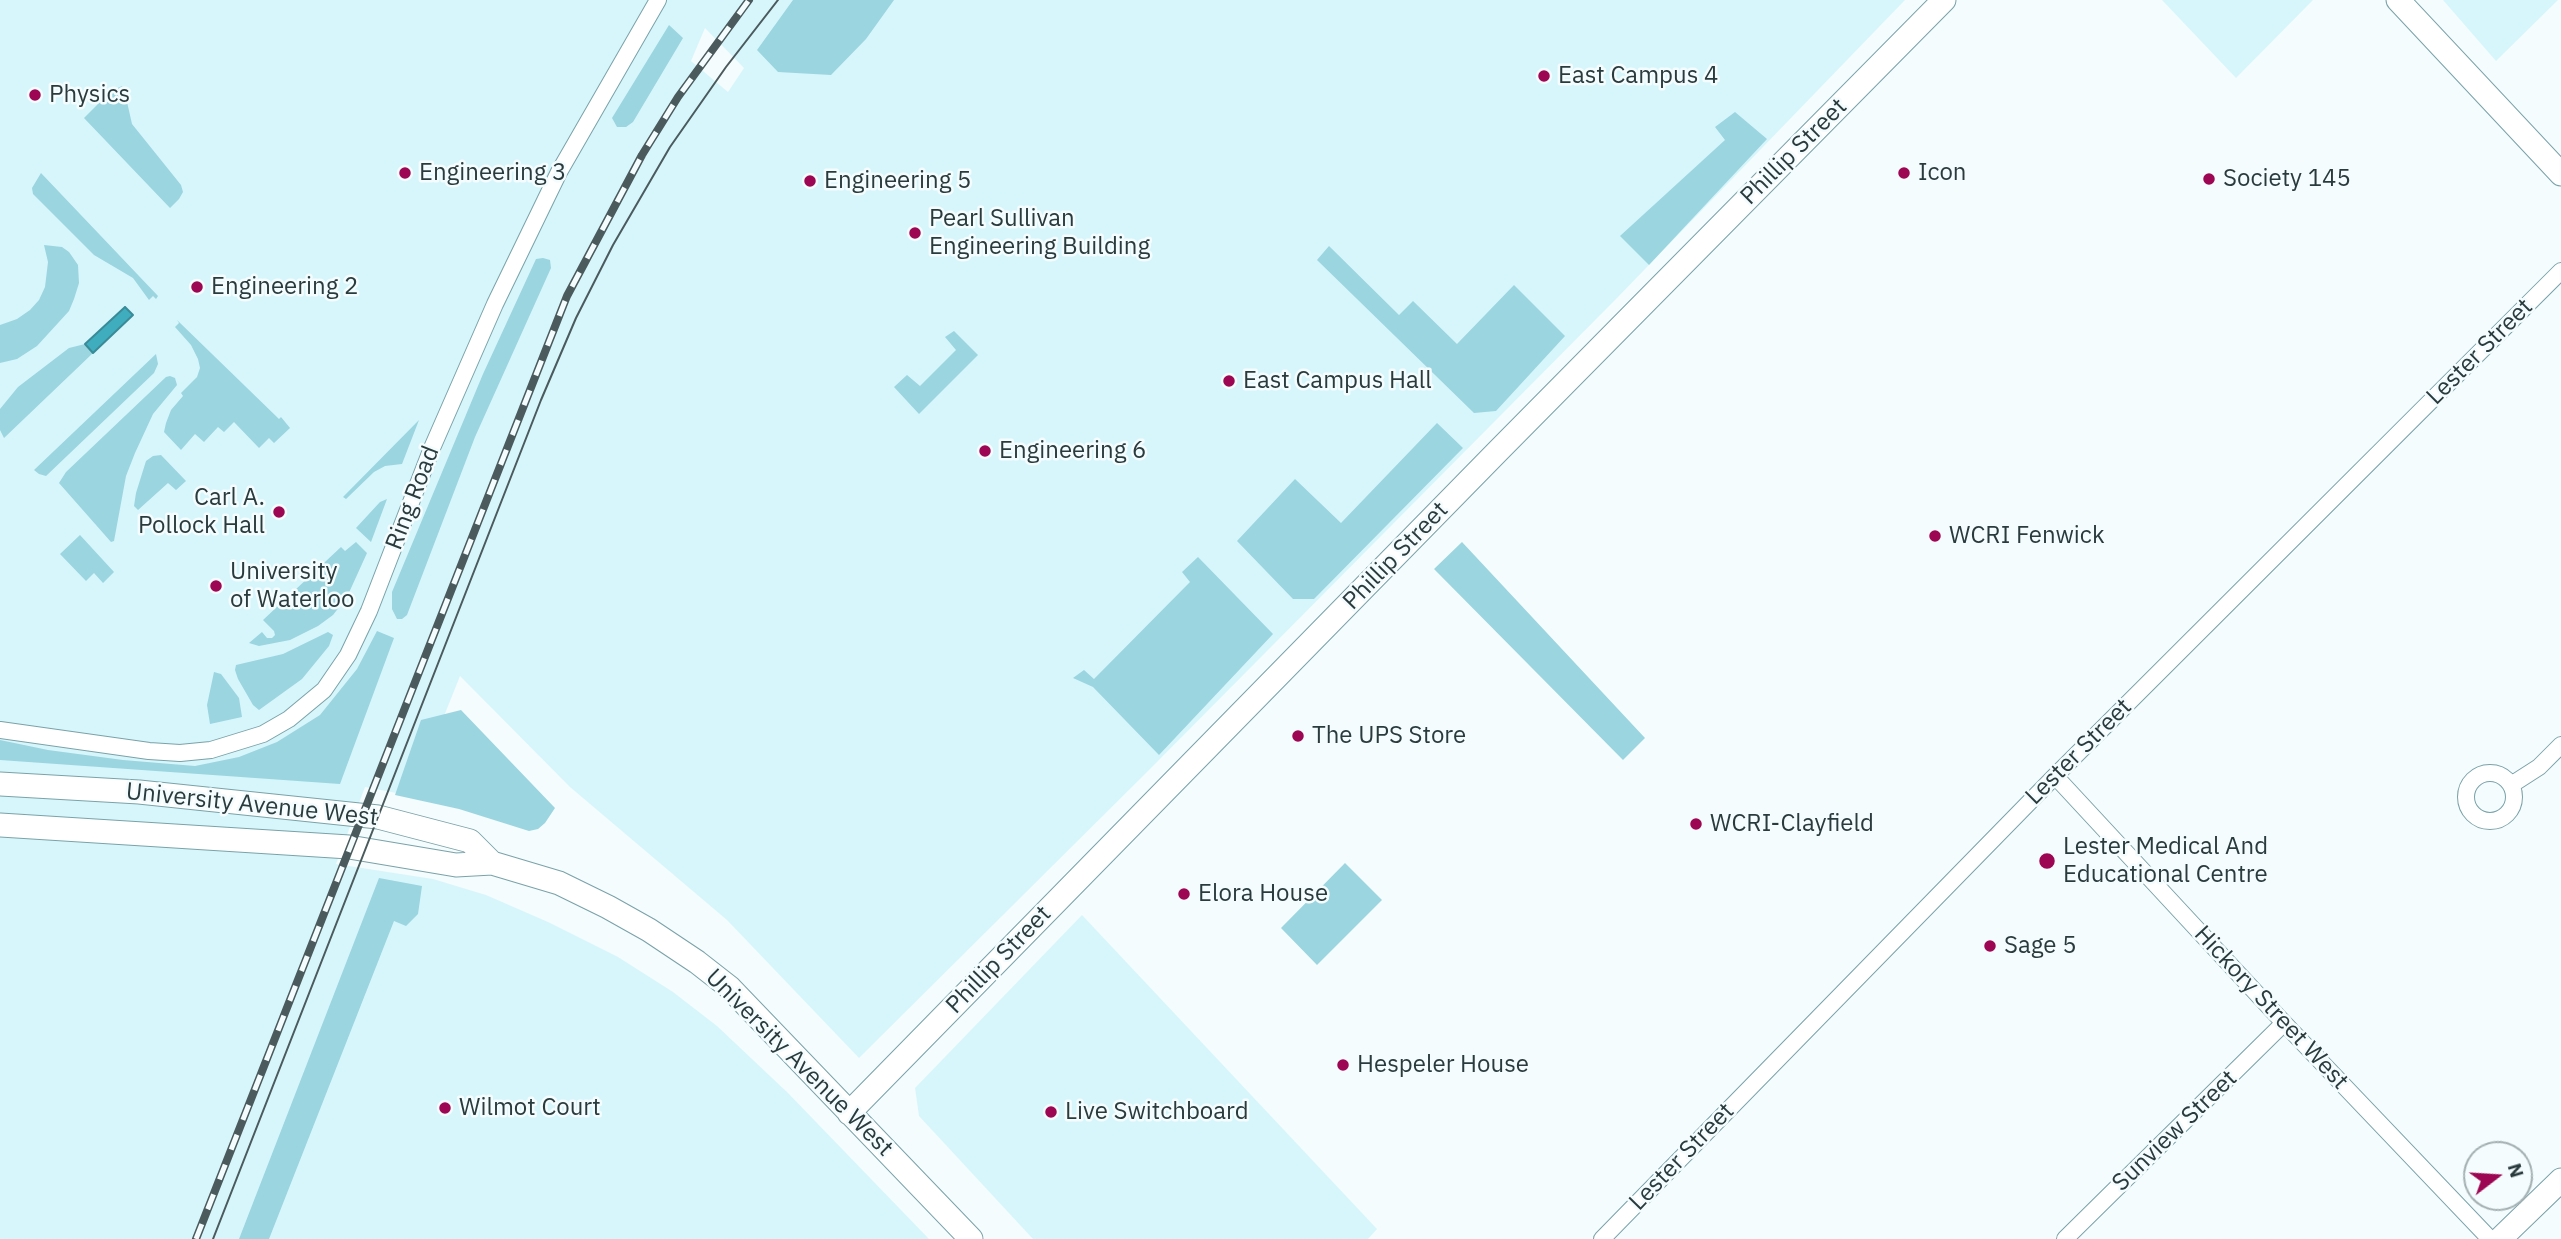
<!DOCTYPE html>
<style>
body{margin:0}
#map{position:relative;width:2561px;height:1239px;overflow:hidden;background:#f4fcfe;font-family:"IBM Plex Sans",sans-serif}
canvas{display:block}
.north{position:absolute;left:2463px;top:1141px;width:70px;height:70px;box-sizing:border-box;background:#f4fcfe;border:2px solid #a3afb1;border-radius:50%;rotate:73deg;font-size:19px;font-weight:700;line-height:28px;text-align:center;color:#2a3b3e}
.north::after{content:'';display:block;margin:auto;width:24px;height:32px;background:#9c0652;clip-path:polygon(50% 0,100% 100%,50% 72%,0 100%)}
</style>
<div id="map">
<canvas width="2561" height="1239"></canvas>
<div class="north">N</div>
</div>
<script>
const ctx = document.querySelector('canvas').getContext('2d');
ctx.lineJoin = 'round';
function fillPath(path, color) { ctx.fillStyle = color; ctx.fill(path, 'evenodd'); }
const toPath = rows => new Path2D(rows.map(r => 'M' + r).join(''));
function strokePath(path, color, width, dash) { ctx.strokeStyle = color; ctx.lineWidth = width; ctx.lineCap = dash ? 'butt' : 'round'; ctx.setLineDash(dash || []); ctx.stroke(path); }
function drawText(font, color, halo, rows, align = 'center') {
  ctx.font = font + ' "IBM Plex Sans",sans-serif'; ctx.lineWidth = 5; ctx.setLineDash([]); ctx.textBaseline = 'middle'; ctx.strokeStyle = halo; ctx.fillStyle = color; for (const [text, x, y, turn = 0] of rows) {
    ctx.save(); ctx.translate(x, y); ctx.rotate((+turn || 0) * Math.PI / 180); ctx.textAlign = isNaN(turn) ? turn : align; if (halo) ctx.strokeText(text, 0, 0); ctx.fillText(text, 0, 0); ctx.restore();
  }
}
const built = toPath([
 [0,0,1905,0,1617,298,1147,772,859,1058,727,920,570,787,460,676,412,796,365,787,336,864,433,879,486,895,548,922,618,957,673,992,717,1026,788,1093,929,1239,0,1239],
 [705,28,744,68,728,92,691,61],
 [2162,0,2313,0,2236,78],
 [2443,0,2558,0,2496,61],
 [1082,915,1377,1229,1368,1239,1033,1239,919,1116,915,1088]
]);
const green = toPath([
 [793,0,894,0,866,39,831,75,778,72,757,50],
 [669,25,683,38,633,122,626,127,617,127,612,118],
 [122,86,125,93,132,124,181,185,183,192,179,199,170,208,84,118,111,91],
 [1735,112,1767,139,1649,265,1620,236,1725,140,1715,127],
 [41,173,158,296,156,299,153,296,149,300,133,278,94,255,33,194,32,188],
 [44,245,62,247,69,252,78,265,79,283,74,299,69,311,37,346,17,359,0,363,0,325,17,319,30,310,39,300,45,287,48,262],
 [1329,246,1399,315,1413,301,1457,344,1514,285,1565,336,1496,411,1474,413,1317,260],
 [543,258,550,260,551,268,475,437,407,615,402,619,397,619,392,609,392,592,483,374,536,259],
 [177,320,279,419,281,417,290,428,274,443,269,438,259,448,234,422,224,432,218,427,204,442,195,434,181,450,164,432,166,423,171,410,183,396,181,393,197,377,200,368,198,359,191,345,175,327,179,323],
 [954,331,978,355,919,414,894,387,907,375,920,386,956,350,945,337],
 [85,344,93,353,4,438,0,430,0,409,18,387,69,348],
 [156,354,158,364,154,373,46,476,39,474,34,470],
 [170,376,175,378,177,385,153,414,135,453,126,476,114,541,111,542,59,483,66,472,166,377],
 [419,420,402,464,385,466,374,472,346,499,343,497],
 [1437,423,1463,448,1314,599,1293,599,1237,541,1295,479,1341,523],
 [161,455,186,481,176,490,168,483,138,510,134,506,136,493,146,461,153,456],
 [387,499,371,542,356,528,380,502],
 [80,535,114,572,103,583,94,573,86,581,60,554],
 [356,542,367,553,347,597,333,615,318,626,290,640,259,646,249,643,262,632,267,638,272,638,275,635,274,631,263,620,341,547,345,551],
 [1462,542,1645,738,1623,760,1434,569],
 [1198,557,1273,634,1159,755,1093,687,1073,678,1084,670,1094,679,1190,582,1182,572],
 [377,631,394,638,340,784,0,760,0,740,48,750,123,760,195,766,239,757,277,742,320,715,357,669],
 [328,632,333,635,329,646,302,679,259,710,253,705,238,679,235,670,236,665,283,654],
 [214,672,221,674,239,698,242,717,210,724,207,705],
 [461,710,555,808,545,823,538,829,529,831,459,809,395,795,421,720],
 [1345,863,1382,900,1317,965,1281,928],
 [379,878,422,886,418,914,406,926,394,921,269,1239,239,1239]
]);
const water = toPath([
 [125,307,133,315,93,353,85,344,125,307]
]);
const street = toPath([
 [0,730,149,751,180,753,211,750,263,734,289,719,324,690,348,655,369,611,432,448,495,304,559,172,658,0],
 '2466 797a24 24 0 1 1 48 0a24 24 0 1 1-48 0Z',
 [2055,776,2284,1023,2490,1239],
 [2511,785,2539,767,2561,745],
 [1602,1239,2055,776,2561,271],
 [2065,1239,2284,1023]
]);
const secondary = toPath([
 [2398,0,2561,174],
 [0,784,139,792,378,817,470,841,492,863],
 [0,825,349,847,456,865,492,863,559,883,608,907,649,930,697,962,729,987,971,1239],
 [849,1113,1498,451,1944,0],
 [2500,1239,2561,1180]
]);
const tram = toPath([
 [213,1239,541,400,576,318,613,245,670,147,726,67,778,0]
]);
const rail = toPath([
 [196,1239,567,296,642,155,678,97,749,0]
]);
const markers = [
 [1544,76,7,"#9c0652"],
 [35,95,7,"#9c0652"],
 [405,173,7,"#9c0652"],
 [1904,173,7,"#9c0652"],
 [2209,179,7,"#9c0652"],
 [810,181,7,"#9c0652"],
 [915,233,7,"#9c0652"],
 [197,287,7,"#9c0652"],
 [1229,381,7,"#9c0652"],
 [985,451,7,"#9c0652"],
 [279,512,7,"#9c0652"],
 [1935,536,7,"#9c0652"],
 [216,586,7,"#9c0652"],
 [1298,736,7,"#9c0652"],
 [1696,824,7,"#9c0652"],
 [2047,861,9,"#9c0652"],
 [1184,894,7,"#9c0652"],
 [1990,946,7,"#9c0652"],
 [1343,1065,7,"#9c0652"],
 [445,1108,7,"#9c0652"],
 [1051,1112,7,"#9c0652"]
];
const poiNames = [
 ["East Campus 4",1558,76],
 ["Physics",49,95],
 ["Engineering 3",419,173],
 ["Icon",1918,173],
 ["Society 145",2223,179],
 ["Engineering 5",824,181],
 ["Pearl Sullivan",929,219],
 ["Engineering Building",929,247],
 ["Engineering 2",211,287],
 ["East Campus Hall",1243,381],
 ["Engineering 6",999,451],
 ["Carl A.",265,498,"right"],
 ["Pollock Hall",265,526,"right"],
 ["WCRI Fenwick",1949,536],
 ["University",230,572],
 ["of Waterloo",230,600],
 ["The UPS Store",1312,736],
 ["WCRI-Clayfield",1710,824],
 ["Lester Medical And",2063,847],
 ["Educational Centre",2063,875],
 ["Elora House",1198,894],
 ["Sage 5",2004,946],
 ["Hespeler House",1357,1065],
 ["Wilmot Court",459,1108],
 ["Live Switchboard",1065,1112]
];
const streetNames = [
 ["Phillip Street",1794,152,-45],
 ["Lester Street",2480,352,-45],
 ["Ring Road",413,498,-69],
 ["Phillip Street",1396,556,-46],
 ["Lester Street",2079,752,-45],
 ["University Avenue West",252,805,6],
 ["Phillip Street",999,960,-46],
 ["Hickory Street West",2271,1008,47],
 ["University Avenue West",799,1063,45],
 ["Sunview Street",2175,1131,-44],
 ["Lester Street",1682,1157,-46]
];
fillPath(built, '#d7f6fb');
fillPath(green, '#9bd5e0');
fillPath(water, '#40adbe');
strokePath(water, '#398b98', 2);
strokePath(street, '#79a2a9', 18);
strokePath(secondary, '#79a2a9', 25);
strokePath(street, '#fff', 16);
strokePath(secondary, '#fff', 23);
strokePath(tram, '#4b5b5d', 2);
strokePath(rail, '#4b5b5d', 8);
strokePath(rail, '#f4fcfe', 5, [16]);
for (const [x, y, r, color] of markers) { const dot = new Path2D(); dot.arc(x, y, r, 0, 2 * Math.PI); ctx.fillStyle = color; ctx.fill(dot); strokePath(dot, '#f4fcfe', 2.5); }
drawText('24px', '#2a3b3e', '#f4fcfe', poiNames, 'left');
drawText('24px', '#2a3b3e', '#f4fcfe', streetNames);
</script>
